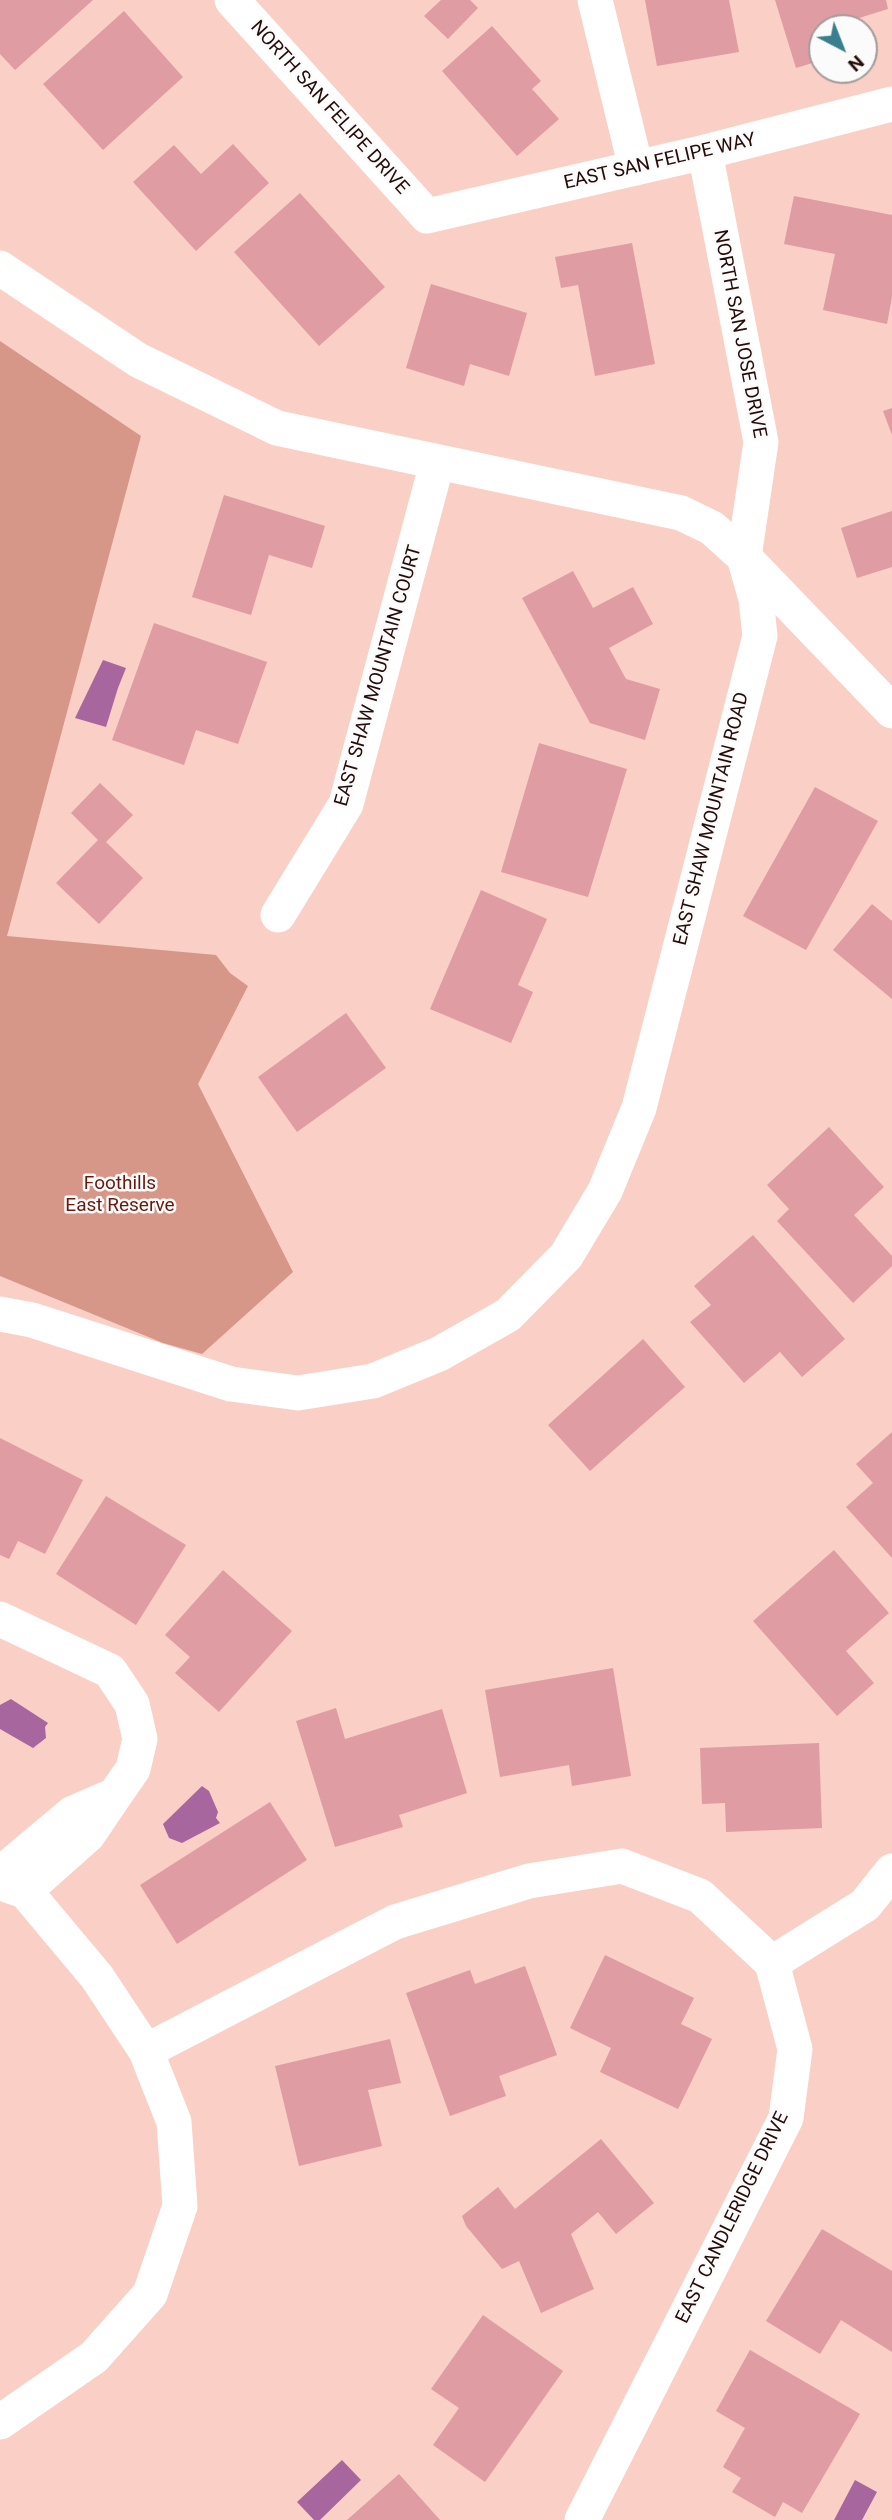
<!DOCTYPE html>
<style>
body{margin:0}
#map{position:relative;width:892px;height:2520px;overflow:hidden;background:#f9cfc6;font-family:Roboto,sans-serif}
canvas{display:block}
.north{position:absolute;left:808px;top:14px;width:70px;height:70px;box-sizing:border-box;background:#fbfbfb;border:2px solid #a59b9a;border-radius:50%;rotate:138deg;font-size:19px;font-weight:700;line-height:28px;text-align:center;color:#240c08}
.north::after{content:'';display:block;margin:auto;width:24px;height:32px;background:#3a7f8d;clip-path:polygon(50% 0,100% 100%,50% 72%,0 100%)}
</style>
<div id="map">
<canvas width="892" height="2520"></canvas>
<div class="north">N</div>
</div>
<script>
const ctx = document.querySelector('canvas').getContext('2d');
ctx.lineJoin = 'round';
function fillPath(path, color) { ctx.fillStyle = color; ctx.fill(path, 'evenodd'); }
const toPath = rows => new Path2D(rows.map(r => 'M' + r).join(''));
function strokePath(path, color, width, dash) { ctx.strokeStyle = color; ctx.lineWidth = width; ctx.lineCap = dash ? 'butt' : 'round'; ctx.setLineDash(dash || []); ctx.stroke(path); }
function drawText(font, color, halo, rows, align = 'center') {
  ctx.font = font + ' Roboto,sans-serif'; ctx.lineWidth = 5; ctx.setLineDash([]); ctx.textBaseline = 'middle'; ctx.strokeStyle = halo; ctx.fillStyle = color; for (const [text, x, y, turn = 0] of rows) {
    ctx.save(); ctx.translate(x, y); ctx.rotate((+turn || 0) * Math.PI / 180); ctx.textAlign = isNaN(turn) ? turn : align; if (halo) ctx.strokeText(text, 0, 0); ctx.fillText(text, 0, 0); ctx.restore();
  }
}
const green = toPath([
 [0,341,141,436,7,936,216,955,230,973,248,986,198,1084,293,1272,202,1354,163,1343,0,1276]
]);
const water = toPath([
 [103,660,126,668,118,688,106,727,75,718],
 [11,1699,48,1723,45,1727,46,1738,33,1748,0,1729,0,1705],
 [202,1786,209,1791,218,1812,216,1818,220,1823,182,1843,169,1838,163,1824],
 [342,2460,361,2480,320,2520,314,2520,297,2502],
 [855,2480,877,2492,862,2520,834,2520]
]);
const building = toPath([
 [0,0,93,0,15,70,0,54],
 [441,0,470,0,478,8,448,39,424,16],
 [645,0,729,0,739,52,657,66],
 [775,0,886,0,888,9,833,26,833,28,822,28,822,60,796,68],
 [124,11,183,77,103,150,43,84],
 [492,26,541,81,532,89,559,119,517,156,442,71],
 [233,144,269,183,196,251,133,182,174,145,201,174],
 [300,193,385,287,319,346,234,252],
 [794,196,892,215,892,297,887,324,823,310,835,254,784,244],
 [632,243,655,364,595,376,578,285,561,288,555,257],
 [431,284,527,313,509,376,470,364,464,386,406,368],
 [892,408,892,435,883,411],
 [224,495,325,526,312,568,269,555,251,615,192,597],
 [892,511,892,567,857,578,841,528],
 [573,571,593,608,633,587,653,624,609,648,626,679,660,689,645,740,590,723,522,598],
 [154,623,267,662,238,744,196,730,184,765,112,740],
 [539,743,627,769,588,897,501,872],
 [100,783,133,815,106,842,143,878,99,924,56,883,98,840,71,813],
 [815,787,878,821,806,950,743,916],
 [481,890,547,919,518,985,533,992,511,1043,430,1009],
 [872,904,892,921,892,999,833,950],
 [346,1013,386,1068,297,1132,258,1077],
 [829,1127,884,1187,854,1215,892,1256,892,1266,853,1303,777,1221,789,1209,767,1185],
 [753,1235,845,1339,802,1377,780,1352,744,1383,690,1322,711,1305,694,1286],
 [643,1339,685,1387,590,1471,548,1425],
 [892,1432,892,1558,846,1507,873,1483,856,1464],
 [0,1438,83,1480,45,1554,18,1541,9,1559,0,1555],
 [106,1496,186,1545,136,1625,56,1574],
 [834,1550,889,1613,846,1651,874,1683,837,1716,753,1621],
 [223,1570,292,1631,219,1712,175,1673,190,1657,165,1635],
 [613,1668,631,1776,572,1786,569,1765,500,1777,485,1690],
 [336,1708,345,1739,442,1709,467,1793,399,1815,403,1827,335,1847,296,1721],
 [819,1743,822,1828,726,1832,725,1803,702,1804,700,1748],
 [270,1802,307,1860,177,1944,140,1885],
 [605,1955,694,1998,681,2024,712,2039,678,2109,600,2072,611,2048,570,2028],
 [525,1966,557,2055,499,2076,506,2096,450,2116,406,1993,470,1970,475,1984],
 [390,2039,401,2083,368,2090,382,2146,299,2166,275,2066],
 [601,2139,654,2203,616,2234,598,2212,571,2234,594,2289,541,2313,519,2261,502,2269,466,2226,462,2216,498,2187,515,2209],
 [822,2229,892,2271,892,2352,841,2320,820,2354,766,2321],
 [483,2315,563,2371,485,2482,433,2445,459,2408,431,2389],
 [750,2350,860,2414,802,2513,783,2502,775,2517,732,2492,741,2478,723,2467,745,2428,716,2411],
 [399,2474,440,2520,347,2520]
]);
const minor = toPath([
 [232,0,427,216,705,152,892,104],
 [595,0,636,168],
 [705,152,761,442,744,557,892,711],
 [0,268,138,360,277,428,681,513,712,528,744,557,756,599,760,636,639,1108,605,1191,566,1256,508,1315,439,1354,373,1381,298,1393,231,1384,32,1320,0,1314],
 [278,915,346,804,437,463],
 [0,1619,110,1671,132,1704,140,1739,133,1769,115,1795],
 [0,1874,73,1813,115,1795,88,1835,25,1891],
 [0,1883,25,1891,97,1977,146,2051,174,2122,180,2206,150,2294,94,2357,0,2422],
 [772,1963,865,1905,892,1871],
 [146,2051,395,1922,529,1881,622,1866,700,1896,772,1963,795,2049,786,2118,582,2520]
]);
const streetNames = [
 ["NORTH SAN FELIPE DRIVE",329,108,48],
 ["EAST SAN FELIPE WAY",660,162,-13],
 ["NORTH SAN JOSE DRIVE",739,334,79],
 ["EAST SHAW MOUNTAIN COURT",379,676,-74],
 ["EAST SHAW MOUNTAIN ROAD",712,819,-76],
 ["EAST CANDLERIDGE DRIVE",733,2218,-64]
];
const parkNames = [
 ["Foothills",120,1184],
 ["East Reserve",120,1206]
];
fillPath(green, '#d69789');
fillPath(water, '#a7679e');
fillPath(building, '#df9ca3');
strokePath(minor, '#fff', 35);
drawText('19px', '#240c08', '#fbfbfb', streetNames);
drawText('19px', '#671a0d', '#fbfbfb', parkNames);
</script>
